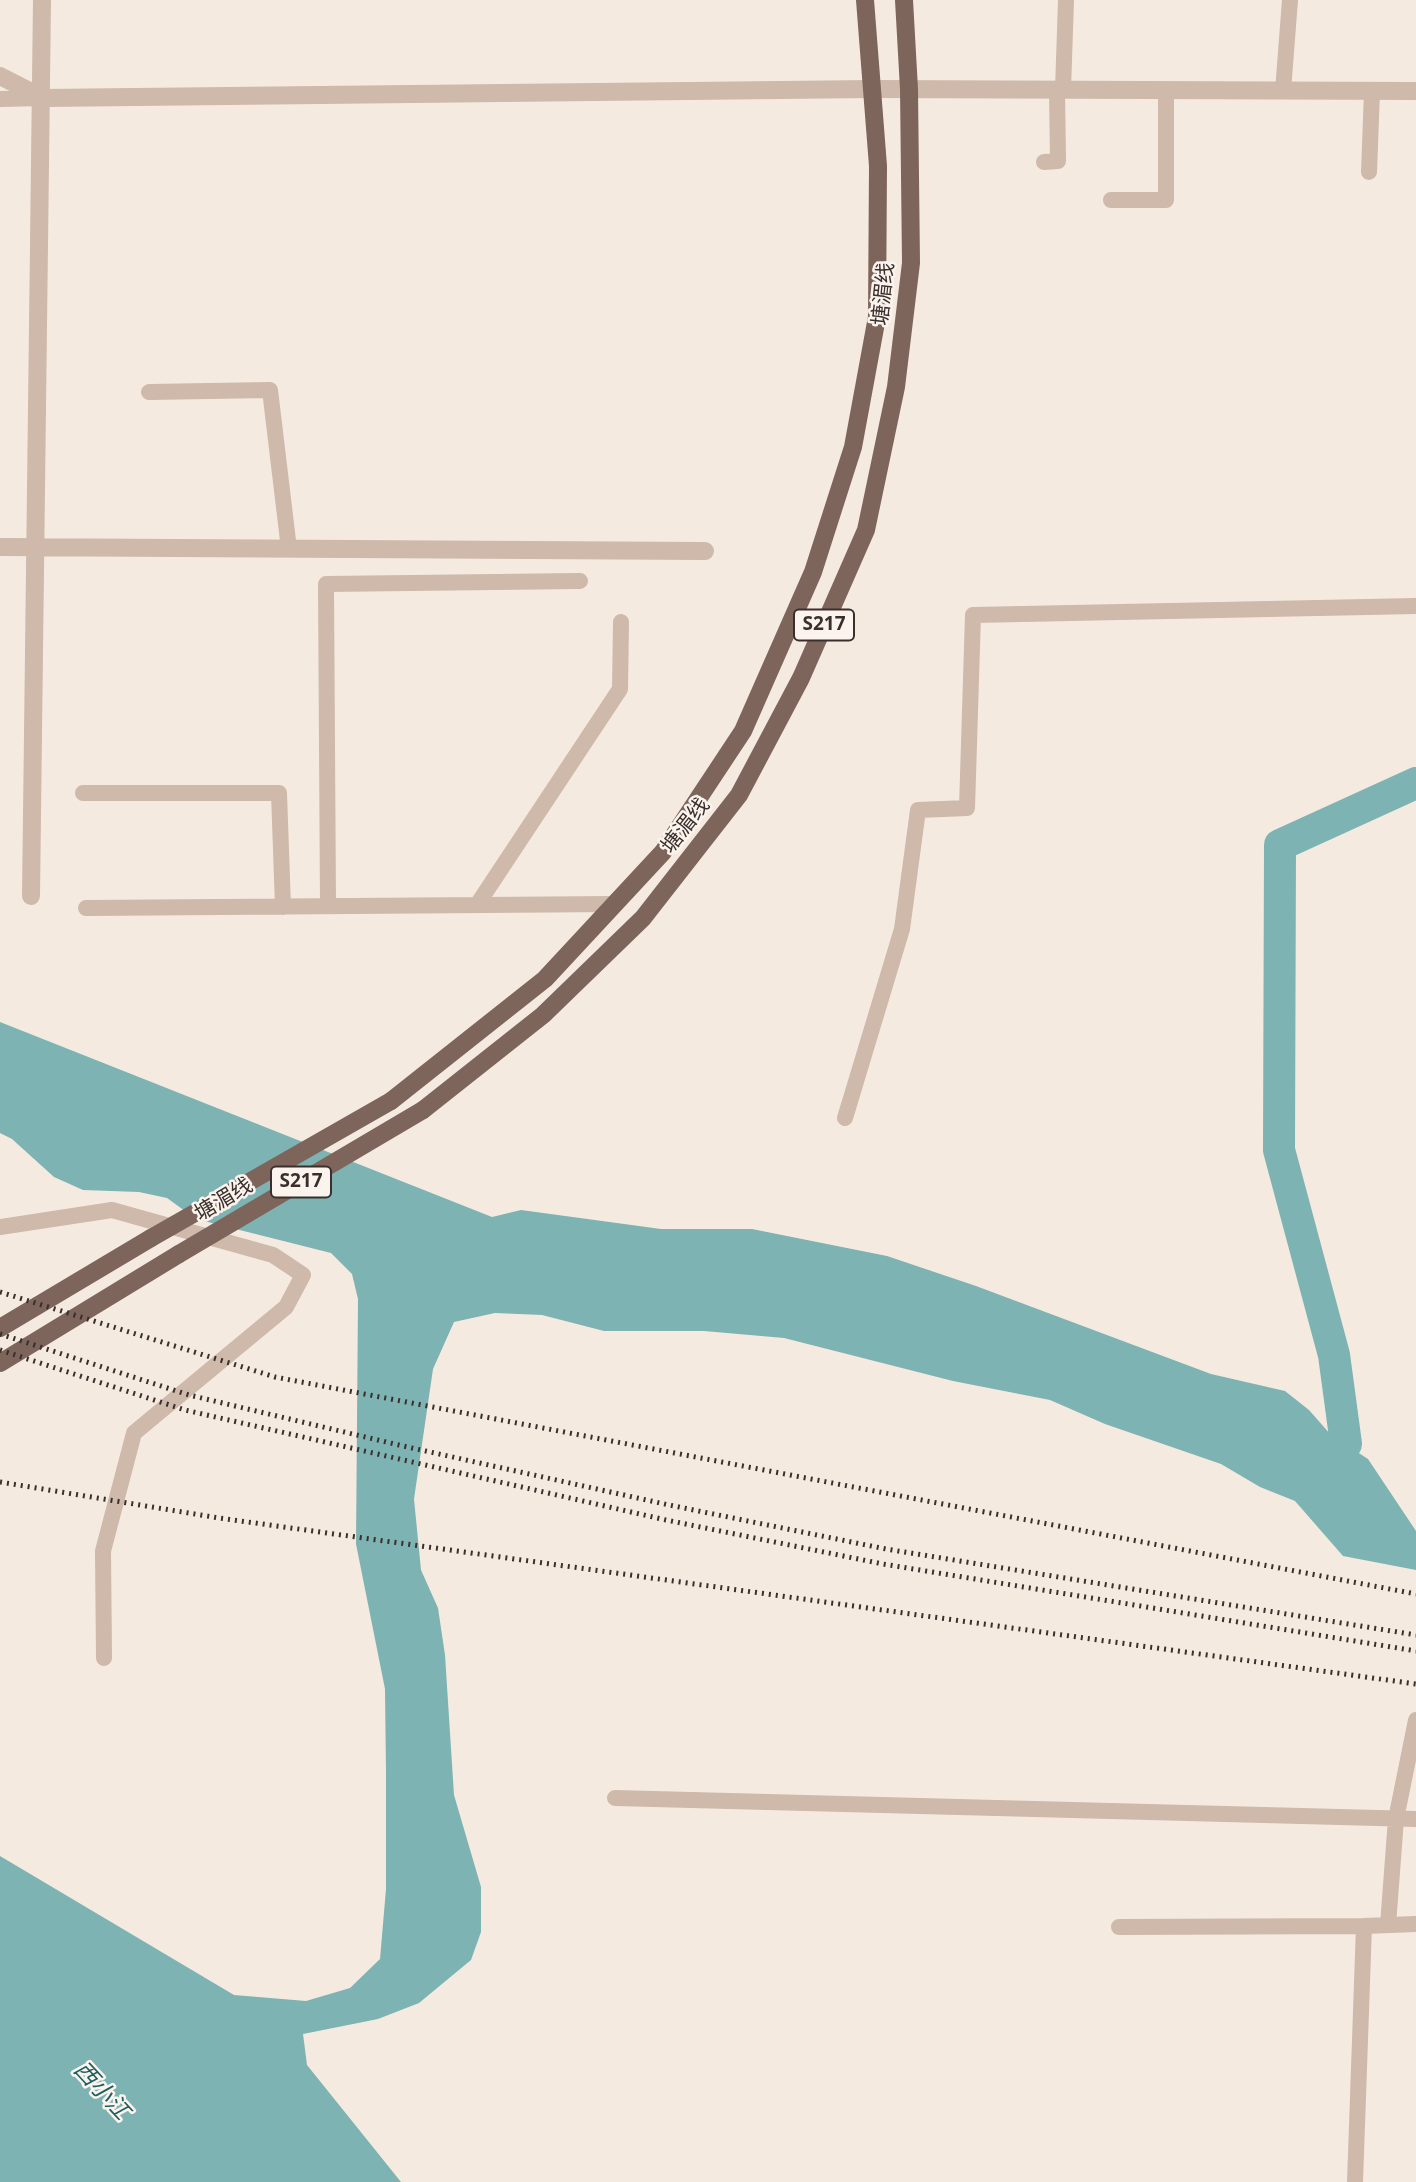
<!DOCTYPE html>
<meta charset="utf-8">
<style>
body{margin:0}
canvas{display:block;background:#f4eae0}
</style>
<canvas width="1416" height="2182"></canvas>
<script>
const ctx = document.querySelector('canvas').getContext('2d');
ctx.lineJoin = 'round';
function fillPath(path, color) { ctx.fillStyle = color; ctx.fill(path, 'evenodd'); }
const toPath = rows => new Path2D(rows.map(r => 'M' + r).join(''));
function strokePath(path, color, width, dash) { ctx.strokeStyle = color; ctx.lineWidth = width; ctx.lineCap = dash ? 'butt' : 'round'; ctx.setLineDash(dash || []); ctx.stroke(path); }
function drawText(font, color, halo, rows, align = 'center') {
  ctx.font = font + ' "Noto Sans","Noto Sans SC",sans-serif'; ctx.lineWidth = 5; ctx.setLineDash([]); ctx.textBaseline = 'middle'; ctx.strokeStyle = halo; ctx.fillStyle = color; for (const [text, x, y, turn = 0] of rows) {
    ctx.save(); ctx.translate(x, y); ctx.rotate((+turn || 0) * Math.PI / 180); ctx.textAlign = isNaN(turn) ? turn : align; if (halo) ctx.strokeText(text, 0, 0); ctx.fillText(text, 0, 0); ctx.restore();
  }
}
const water = toPath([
 [0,1022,492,1217,521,1210,661,1229,752,1229,887,1256,976,1286,1211,1374,1285,1391,1309,1410,1331,1435,1368,1459,1416,1531,1416,1570,1343,1556,1295,1501,1260,1487,1221,1464,1105,1424,1050,1400,953,1381,784,1338,704,1331,604,1331,542,1315,495,1313,454,1322,433,1369,414,1499,421,1570,438,1608,445,1655,454,1795,481,1887,481,1932,471,1960,419,2003,378,2019,303,2034,307,2065,401,2182,0,2182,0,1856,234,1995,306,2001,350,1988,380,1959,386,1889,386,1773,385,1689,356,1544,358,1299,352,1274,331,1253,196,1219,167,1198,139,1192,83,1190,54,1177,12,1139,0,1133]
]);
const river = toPath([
 [1346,1444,1334,1355,1279,1150,1280,845,1416,783]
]);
const minor = toPath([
 [1063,90,1066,0],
 [1283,91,1290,0],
 [0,99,43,98],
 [1044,162,1058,161,1057,90],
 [1369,172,1372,91],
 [1111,200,1166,200,1166,90],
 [149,392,270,390,289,549],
 [83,793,279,793,283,907],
 [477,905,620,689,621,622],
 [328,906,326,584,580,581],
 [86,908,615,904],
 [845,1118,902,929,918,810,967,808,973,615,1416,606],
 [0,1227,112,1210,273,1255,303,1275,286,1307,134,1433,103,1551,104,1658],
 [615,1798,1416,1819],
 [1388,1925,1396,1819,1416,1720],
 [1119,1927,1364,1926],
 [1355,2182,1364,1926,1416,1924]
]);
const tertiary = toPath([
 [0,76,43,98,872,89,1416,91],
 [0,547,705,551],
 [31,896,42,0]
]);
const primary = toPath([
 [391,1101,545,979,663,852,743,731,813,572,853,447,877,317,878,166,865,0],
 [423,1110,543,1015,643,918,739,795,801,678,866,530,896,387,911,263,909,89,904,0],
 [0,1328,151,1238],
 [0,1363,179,1254]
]);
const rail = toPath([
 [0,1292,275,1377,1416,1594],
 [0,1334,189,1395,403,1446,669,1505,886,1549,1416,1635],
 [0,1350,185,1410,666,1520,883,1564,1416,1651],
 [0,1482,219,1518,1416,1684]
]);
const primaryBridge = toPath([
 [151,1238,391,1101],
 [179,1254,423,1110]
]);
const shields = [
 [824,625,60],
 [301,1182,60]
];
const shieldNames = [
 ["S217",824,625],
 ["S217",301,1182]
];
const streetNames = [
 ["塘湄线",884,294,-84],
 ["塘湄线",686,826,-52],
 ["塘湄线",224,1200,-31]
];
const waterNames = [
 ["西小江",101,2091,47]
];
fillPath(water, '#7eb3b3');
strokePath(river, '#7eb3b3', 32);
strokePath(minor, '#ceb9ab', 16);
strokePath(tertiary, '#ceb9ab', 18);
strokePath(primary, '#7e655b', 18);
strokePath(rail, '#3b2f2b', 5, [2, 5]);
strokePath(primaryBridge, '#7e655b', 18);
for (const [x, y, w] of shields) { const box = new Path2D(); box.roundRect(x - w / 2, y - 15.5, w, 31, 5); ctx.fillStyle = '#fbf4ee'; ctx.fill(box); strokePath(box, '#3b2f2b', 2); }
drawText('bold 19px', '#3b2f2b', null, shieldNames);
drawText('21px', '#3b2f2b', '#fbf4ee', streetNames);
drawText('italic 23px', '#1e5e5f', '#fbf4ee', waterNames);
</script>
